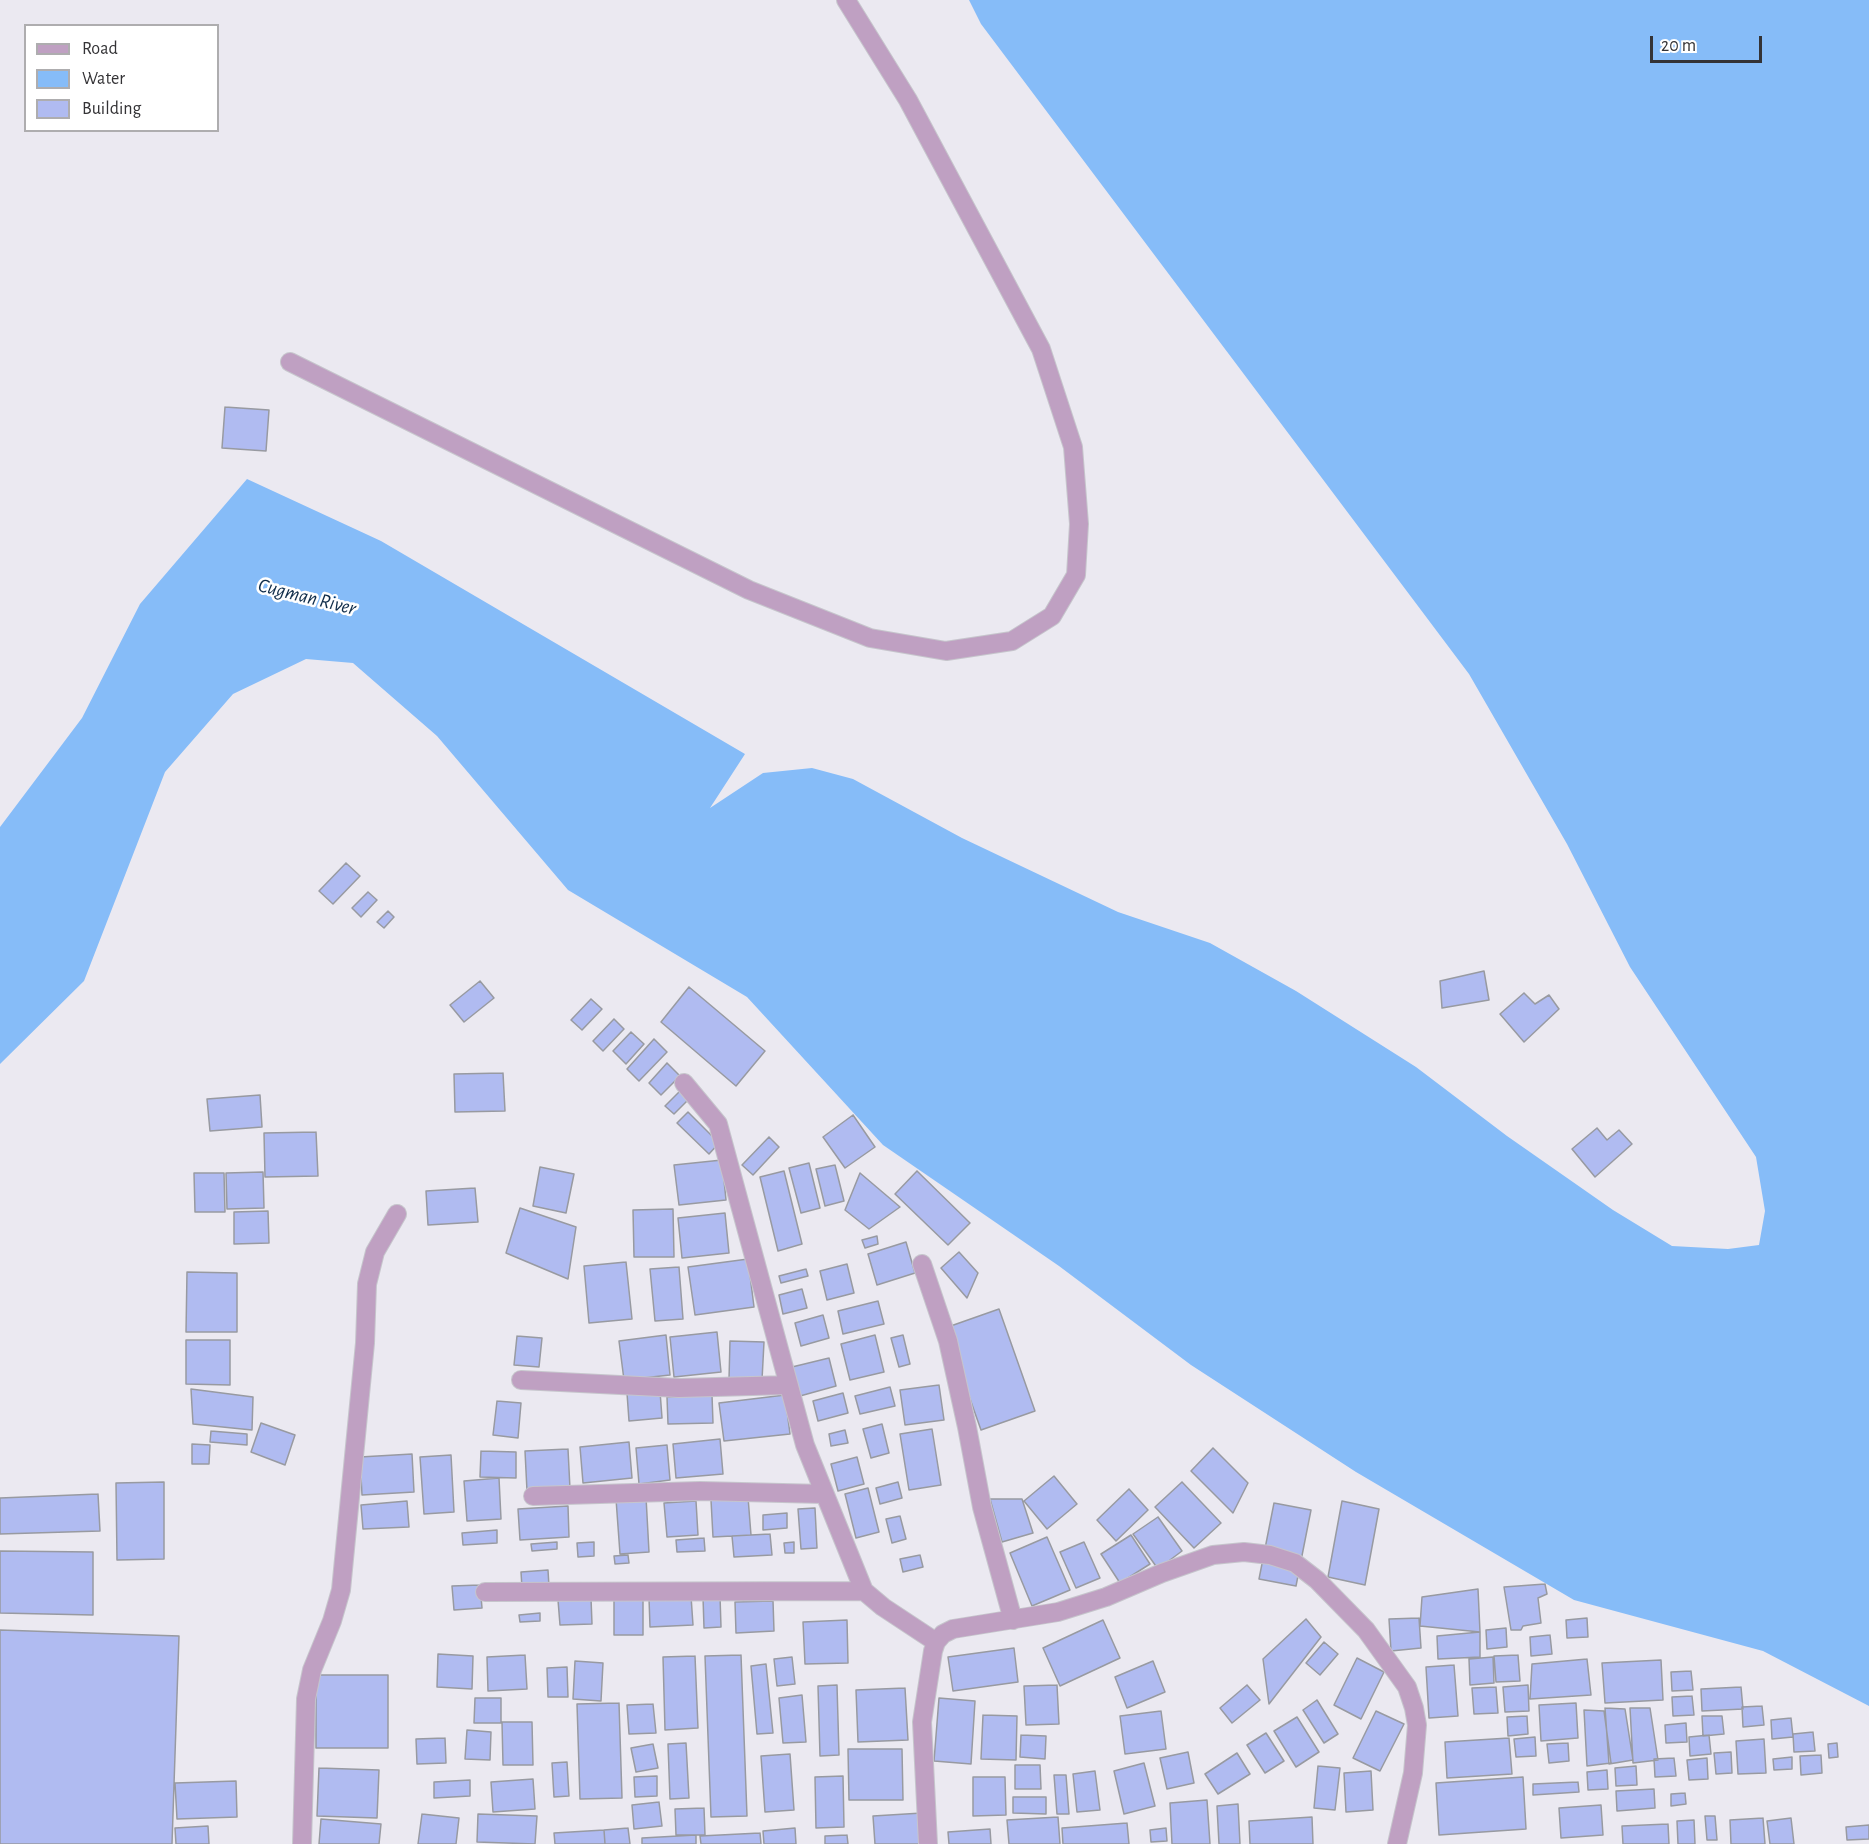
<!DOCTYPE html>
<style>
body{margin:0}
#map{position:relative;width:1869px;height:1844px;overflow:hidden;background:#ebe9f1;font-family:"Alegreya Sans",sans-serif}
canvas{display:block}
.legend{position:absolute;left:24px;top:24px;width:195px;height:108px;box-sizing:border-box;background:#fff;border:2px solid #aeadaf;margin:0;padding:8px 10px;list-style:none;font-size:18px;color:#343336}
.legend li{display:flex;align-items:center;gap:12px;height:30px}
.legend b{width:30px;border:2px solid #aeadaf}
.scale{position:absolute;left:1650px;top:36px;width:112px;height:27px;box-sizing:border-box;border:3px solid #343336;border-top:0;padding-left:8px;font-size:18px;line-height:21px;white-space:nowrap;color:#343336;-webkit-text-stroke:4px #fff;paint-order:stroke}
</style>
<div id="map">
<canvas width="1869" height="1844"></canvas>
<ul class="legend">
<li><b style="height:8px;background:#bfa0c2"></b>Road</li>
<li><b style="height:16px;background:#86bcf8"></b>Water</li>
<li><b style="height:16px;background:#b0bbf1"></b>Building</li>
</ul>
<div class="scale">20 m</div>
</div>
<script>
const ctx = document.querySelector('canvas').getContext('2d');
ctx.lineJoin = 'round';
function fillPath(path, color) { ctx.fillStyle = color; ctx.fill(path, 'evenodd'); }
const toPath = rows => new Path2D(rows.map(r => 'M' + r).join(''));
function strokePath(path, color, width, dash) { ctx.strokeStyle = color; ctx.lineWidth = width; ctx.lineCap = dash ? 'butt' : 'round'; ctx.setLineDash(dash || []); ctx.stroke(path); }
function drawText(font, color, halo, rows, align = 'center') {
  ctx.font = font + ' "Alegreya Sans",sans-serif'; ctx.lineWidth = 5; ctx.setLineDash([]); ctx.textBaseline = 'middle'; ctx.strokeStyle = halo; ctx.fillStyle = color; for (const [text, x, y, turn = 0] of rows) {
    ctx.save(); ctx.translate(x, y); ctx.rotate((+turn || 0) * Math.PI / 180); ctx.textAlign = isNaN(turn) ? turn : align; if (halo) ctx.strokeText(text, 0, 0); ctx.fillText(text, 0, 0); ctx.restore();
  }
}
const water = toPath([
 [969,0,1869,0,1869,1706,1763,1651,1574,1600,1356,1472,1191,1365,1059,1266,883,1145,747,997,568,890,437,736,353,663,306,659,233,694,165,772,84,981,0,1064,0,827,82,718,140,604,247,479,381,541,745,754,710,808,763,773,812,768,853,779,962,838,1118,912,1210,943,1296,991,1416,1067,1507,1136,1613,1210,1672,1246,1728,1249,1759,1245,1765,1211,1756,1157,1630,967,1567,844,1469,674,981,24]
]);
const building = toPath([
 [225,407,269,410,266,451,222,448,225,407],
 [346,863,360,876,333,904,319,891,346,863],
 [368,892,377,900,361,917,352,908,368,892],
 [388,911,394,917,384,928,377,922,388,911],
 [1484,971,1489,1000,1442,1008,1440,981,1484,971],
 [480,981,494,998,464,1022,450,1005,480,981],
 [689,987,765,1051,736,1086,661,1022,689,987],
 [1524,993,1535,1004,1549,995,1559,1009,1524,1042,1500,1014,1524,993],
 [591,999,602,1009,582,1030,571,1020,591,999],
 [614,1019,624,1029,603,1051,593,1041,614,1019],
 [631,1032,644,1044,626,1064,613,1051,631,1032],
 [654,1039,667,1052,639,1081,627,1069,654,1039],
 [667,1063,680,1076,661,1095,649,1083,667,1063],
 [503,1073,505,1111,455,1112,454,1074,503,1073],
 [682,1089,690,1098,674,1114,665,1106,682,1089],
 [260,1095,262,1127,210,1131,207,1099,260,1095],
 [688,1112,719,1143,709,1154,677,1123,688,1112],
 [853,1115,875,1147,845,1168,823,1137,853,1115],
 [1597,1128,1607,1140,1619,1130,1632,1144,1595,1177,1572,1149,1597,1128],
 [316,1132,318,1176,265,1177,264,1133,316,1132],
 [769,1137,779,1147,753,1175,742,1165,769,1137],
 [722,1160,726,1200,679,1205,674,1165,722,1160],
 [809,1163,820,1208,801,1213,789,1168,809,1163],
 [835,1165,844,1201,825,1206,816,1169,835,1165],
 [540,1167,574,1174,566,1213,533,1206,540,1167],
 [784,1171,802,1244,778,1251,760,1177,784,1171],
 [917,1171,970,1223,948,1245,895,1194,917,1171],
 [263,1172,264,1208,227,1209,226,1173,263,1172],
 [194,1173,224,1173,225,1212,195,1212,194,1173],
 [860,1173,900,1207,869,1229,845,1210,860,1173],
 [475,1188,478,1222,428,1225,426,1191,475,1188],
 [520,1208,576,1227,568,1279,506,1253,520,1208],
 [673,1209,674,1257,634,1257,633,1210,673,1209],
 [268,1211,269,1243,234,1244,234,1212,268,1211],
 [725,1213,729,1253,682,1258,678,1218,725,1213],
 [877,1236,878,1244,865,1248,862,1240,877,1236],
 [906,1242,915,1273,877,1285,868,1254,906,1242],
 [959,1252,978,1273,967,1298,941,1268,959,1252],
 [748,1259,754,1307,695,1315,688,1267,748,1259],
 [626,1262,632,1319,589,1323,584,1266,626,1262],
 [847,1264,854,1293,827,1300,820,1271,847,1264],
 [679,1267,683,1319,655,1321,650,1269,679,1267],
 [806,1269,808,1276,781,1283,779,1276,806,1269],
 [187,1272,237,1273,237,1332,186,1332,187,1272],
 [802,1289,807,1308,783,1314,779,1295,802,1289],
 [878,1301,884,1324,843,1334,838,1311,878,1301],
 [999,1309,1035,1411,981,1430,945,1328,999,1309],
 [823,1315,829,1338,801,1346,795,1323,823,1315],
 [717,1332,721,1372,674,1377,670,1337,717,1332],
 [666,1335,670,1375,624,1380,619,1341,666,1335],
 [875,1335,884,1372,850,1380,841,1344,875,1335],
 [903,1335,910,1364,899,1367,891,1338,903,1335],
 [517,1336,542,1338,539,1367,514,1365,517,1336],
 [186,1340,230,1340,230,1385,186,1384,186,1340],
 [730,1341,764,1342,762,1380,729,1379,730,1341],
 [829,1358,836,1386,800,1396,792,1367,829,1358],
 [939,1385,944,1420,905,1425,900,1390,939,1385],
 [890,1387,895,1406,860,1414,855,1396,890,1387],
 [191,1389,253,1397,252,1430,193,1424,191,1389],
 [660,1391,662,1418,629,1421,627,1393,660,1391],
 [843,1393,848,1413,818,1421,813,1401,843,1393],
 [712,1395,713,1423,668,1424,667,1397,712,1395],
 [785,1395,790,1434,724,1441,719,1403,785,1395],
 [497,1401,521,1403,518,1438,493,1435,497,1401],
 [261,1423,295,1435,285,1465,251,1452,261,1423],
 [882,1424,889,1453,871,1458,863,1429,882,1424],
 [932,1429,941,1485,909,1490,900,1434,932,1429],
 [845,1430,848,1443,831,1446,829,1434,845,1430],
 [211,1431,247,1434,247,1445,210,1442,211,1431],
 [720,1439,723,1474,676,1478,673,1444,720,1439],
 [629,1442,632,1478,583,1483,580,1447,629,1442],
 [192,1444,210,1445,209,1464,192,1464,192,1444],
 [667,1445,670,1480,639,1484,636,1448,667,1445],
 [1213,1448,1248,1483,1233,1513,1191,1471,1213,1448],
 [568,1449,570,1489,527,1491,525,1451,568,1449],
 [481,1451,516,1452,516,1478,480,1477,481,1451],
 [412,1454,414,1492,362,1495,360,1457,412,1454],
 [451,1455,454,1512,424,1514,420,1457,451,1455],
 [857,1457,864,1484,838,1491,831,1464,857,1457],
 [1054,1476,1077,1504,1047,1529,1024,1501,1054,1476],
 [499,1478,501,1519,467,1521,464,1481,499,1478],
 [164,1482,164,1559,117,1560,116,1483,164,1482],
 [898,1482,902,1498,880,1504,876,1488,898,1482],
 [1182,1482,1221,1523,1194,1548,1155,1507,1182,1482],
 [868,1488,879,1532,856,1538,845,1494,868,1488],
 [1129,1489,1148,1510,1116,1541,1097,1520,1129,1489],
 [98,1494,100,1531,0,1534,0,1498,98,1494],
 [646,1497,649,1552,620,1554,616,1499,646,1497],
 [748,1497,751,1535,713,1537,711,1500,748,1497],
 [990,1499,1022,1499,1033,1533,1002,1542,990,1499],
 [407,1501,409,1527,363,1529,361,1505,407,1501],
 [696,1501,698,1535,667,1537,664,1503,696,1501],
 [1342,1501,1379,1509,1365,1585,1328,1577,1342,1501],
 [1274,1503,1311,1510,1296,1586,1259,1579,1274,1503],
 [568,1506,569,1537,520,1540,518,1509,568,1506],
 [815,1508,817,1548,801,1549,798,1509,815,1508],
 [787,1513,787,1528,763,1530,763,1515,787,1513],
 [900,1516,906,1539,892,1543,886,1519,900,1516],
 [1158,1517,1182,1551,1158,1569,1133,1534,1158,1517],
 [497,1530,497,1543,463,1545,462,1533,497,1530],
 [770,1534,772,1555,734,1557,732,1536,770,1534],
 [1131,1535,1150,1564,1120,1583,1101,1554,1131,1535],
 [1047,1537,1070,1590,1032,1606,1010,1553,1047,1537],
 [704,1538,705,1551,677,1552,676,1540,704,1538],
 [557,1542,557,1549,532,1551,531,1544,557,1542],
 [594,1542,594,1556,578,1557,577,1543,594,1542],
 [794,1542,794,1553,785,1553,784,1543,794,1542],
 [1084,1542,1100,1578,1076,1588,1060,1552,1084,1542],
 [0,1551,93,1552,93,1615,0,1613,0,1551],
 [628,1555,629,1563,615,1564,614,1556,628,1555],
 [920,1555,923,1567,903,1572,900,1559,920,1555],
 [548,1570,549,1587,522,1588,521,1572,548,1570],
 [1545,1584,1547,1594,1538,1598,1541,1623,1523,1626,1521,1630,1511,1630,1504,1587,1545,1584],
 [480,1585,482,1608,454,1610,452,1586,480,1585],
 [1478,1589,1480,1632,1420,1626,1422,1597,1478,1589],
 [691,1596,693,1625,650,1627,649,1598,691,1596],
 [720,1596,721,1627,704,1628,703,1597,720,1596],
 [614,1597,643,1597,643,1635,614,1635,614,1597],
 [591,1598,592,1624,560,1625,558,1600,591,1598],
 [773,1601,774,1631,736,1633,735,1602,773,1601],
 [540,1613,540,1621,520,1622,519,1615,540,1613],
 [1419,1618,1421,1648,1391,1651,1389,1619,1419,1618],
 [1587,1618,1588,1637,1567,1638,1566,1620,1587,1618],
 [1306,1619,1321,1637,1269,1704,1263,1659,1306,1619],
 [847,1620,848,1663,805,1664,803,1622,847,1620],
 [1103,1620,1120,1658,1060,1686,1043,1648,1103,1620],
 [1506,1628,1507,1647,1487,1649,1486,1630,1506,1628],
 [0,1630,179,1636,172,1844,0,1844,0,1630],
 [1480,1632,1480,1657,1438,1659,1437,1636,1480,1632],
 [1550,1635,1552,1654,1531,1656,1530,1637,1550,1635],
 [1324,1642,1338,1654,1320,1675,1306,1663,1324,1642],
 [1014,1648,1018,1682,953,1691,948,1657,1014,1648],
 [438,1654,473,1656,472,1689,437,1687,438,1654],
 [525,1655,527,1689,488,1691,487,1657,525,1655],
 [741,1655,747,1816,711,1817,705,1656,741,1655],
 [1518,1655,1520,1681,1496,1682,1494,1656,1518,1655],
 [695,1656,698,1728,665,1730,663,1657,695,1656],
 [792,1657,795,1684,777,1686,774,1659,792,1657],
 [1493,1657,1494,1683,1470,1685,1469,1659,1493,1657],
 [1357,1658,1384,1672,1361,1719,1334,1705,1357,1658],
 [1587,1659,1591,1695,1530,1699,1532,1664,1587,1659],
 [1661,1660,1663,1700,1605,1703,1602,1663,1661,1660],
 [575,1661,603,1663,601,1701,573,1699,575,1661],
 [1153,1661,1165,1692,1127,1708,1115,1677,1153,1661],
 [766,1664,773,1733,757,1734,751,1666,766,1664],
 [1454,1665,1458,1716,1429,1718,1426,1667,1454,1665],
 [567,1667,568,1697,548,1697,547,1668,567,1667],
 [1691,1671,1693,1690,1672,1691,1671,1672,1691,1671],
 [316,1675,388,1675,388,1748,316,1748,316,1675],
 [837,1685,839,1755,820,1756,818,1686,837,1685],
 [1057,1685,1059,1724,1026,1725,1024,1686,1057,1685],
 [1247,1685,1260,1700,1232,1723,1220,1708,1247,1685],
 [1528,1685,1529,1711,1505,1712,1503,1687,1528,1685],
 [1496,1687,1498,1713,1474,1714,1472,1688,1496,1687],
 [1741,1687,1743,1709,1702,1711,1701,1689,1741,1687],
 [905,1688,908,1740,858,1742,856,1690,905,1688],
 [802,1695,806,1742,783,1743,779,1698,802,1695],
 [1692,1696,1694,1715,1673,1716,1672,1697,1692,1696],
 [475,1698,501,1698,501,1723,474,1723,475,1698],
 [939,1698,975,1701,971,1764,934,1761,939,1698],
 [1317,1700,1338,1734,1324,1743,1303,1710,1317,1700],
 [619,1703,622,1798,580,1799,577,1704,619,1703],
 [1576,1703,1578,1738,1541,1741,1539,1705,1576,1703],
 [653,1704,656,1733,629,1734,627,1705,653,1704],
 [1762,1706,1764,1725,1743,1727,1742,1707,1762,1706],
 [1605,1708,1625,1709,1633,1760,1609,1764,1605,1708],
 [1630,1708,1650,1708,1658,1760,1633,1763,1630,1708],
 [1584,1710,1604,1711,1611,1763,1587,1766,1584,1710],
 [1161,1711,1166,1749,1125,1754,1120,1716,1161,1711],
 [1376,1711,1404,1724,1380,1771,1353,1758,1376,1711],
 [983,1715,1017,1716,1016,1760,981,1759,983,1715],
 [1527,1716,1528,1734,1508,1736,1507,1717,1527,1716],
 [1702,1716,1722,1716,1724,1734,1703,1736,1702,1716],
 [1297,1717,1319,1752,1296,1767,1274,1731,1297,1717],
 [1791,1718,1793,1737,1772,1739,1771,1720,1791,1718],
 [502,1722,532,1722,533,1765,503,1765,502,1722],
 [1686,1723,1687,1742,1666,1743,1665,1725,1686,1723],
 [467,1730,491,1732,490,1760,465,1759,467,1730],
 [1813,1732,1815,1751,1794,1752,1793,1734,1813,1732],
 [1266,1733,1284,1761,1265,1773,1247,1745,1266,1733],
 [1021,1735,1046,1736,1045,1759,1020,1757,1021,1735],
 [1709,1735,1711,1754,1690,1756,1689,1737,1709,1735],
 [1535,1737,1536,1756,1516,1757,1514,1739,1535,1737],
 [445,1738,446,1763,417,1764,416,1739,445,1738],
 [1509,1738,1512,1774,1447,1778,1445,1742,1509,1738],
 [1764,1739,1766,1773,1738,1774,1736,1741,1764,1739],
 [686,1743,689,1798,670,1799,668,1744,686,1743],
 [1568,1743,1569,1761,1549,1763,1547,1744,1568,1743],
 [1837,1743,1838,1757,1829,1758,1828,1744,1837,1743],
 [653,1744,658,1768,636,1772,631,1748,653,1744],
 [848,1749,902,1749,903,1800,849,1800,848,1749],
 [1188,1752,1194,1783,1167,1789,1160,1758,1188,1752],
 [1731,1752,1732,1773,1716,1774,1714,1753,1731,1752],
 [1237,1753,1250,1774,1218,1794,1205,1774,1237,1753],
 [790,1754,794,1810,765,1812,761,1756,790,1754],
 [1821,1755,1822,1773,1801,1775,1800,1756,1821,1755],
 [1792,1757,1792,1769,1774,1770,1773,1759,1792,1757],
 [1674,1758,1676,1776,1655,1777,1654,1759,1674,1758],
 [1707,1758,1708,1779,1689,1780,1687,1760,1707,1758],
 [567,1762,569,1796,554,1797,552,1763,567,1762],
 [1144,1763,1155,1806,1124,1814,1114,1771,1144,1763],
 [1015,1765,1040,1765,1041,1789,1015,1789,1015,1765],
 [1318,1766,1340,1768,1335,1810,1314,1808,1318,1766],
 [1636,1766,1637,1785,1616,1786,1615,1768,1636,1766],
 [319,1768,379,1770,377,1818,317,1816,319,1768],
 [1607,1770,1608,1789,1588,1790,1587,1772,1607,1770],
 [1095,1771,1100,1810,1077,1812,1073,1774,1095,1771],
 [1371,1771,1373,1810,1346,1812,1344,1773,1371,1771],
 [1054,1775,1066,1775,1069,1814,1057,1814,1054,1775],
 [657,1776,657,1796,635,1797,634,1777,657,1776],
 [843,1776,844,1827,816,1828,815,1777,843,1776],
 [973,1777,1005,1777,1006,1815,973,1816,973,1777],
 [1523,1777,1526,1829,1439,1835,1436,1783,1523,1777],
 [533,1779,535,1809,493,1812,491,1782,533,1779],
 [470,1780,470,1796,434,1798,434,1782,470,1780],
 [236,1781,237,1817,177,1819,175,1783,236,1781],
 [1578,1782,1579,1792,1533,1795,1533,1784,1578,1782],
 [1654,1789,1655,1808,1617,1811,1616,1791,1654,1789],
 [1685,1793,1686,1804,1671,1806,1671,1794,1685,1793],
 [1013,1797,1046,1797,1046,1814,1013,1813,1013,1797],
 [1207,1800,1210,1844,1172,1844,1170,1803,1207,1800],
 [659,1802,662,1826,634,1829,632,1805,659,1802],
 [1238,1804,1240,1844,1219,1844,1217,1806,1238,1804],
 [1601,1805,1603,1835,1561,1838,1559,1808,1601,1805],
 [704,1808,705,1835,676,1835,675,1809,704,1808],
 [922,1813,924,1844,875,1844,873,1816,922,1813],
 [422,1814,459,1818,456,1844,418,1844,422,1814],
 [478,1814,537,1816,535,1844,477,1842,478,1814],
 [1705,1816,1715,1816,1717,1840,1707,1840,1705,1816],
 [1058,1817,1060,1844,1009,1844,1007,1820,1058,1817],
 [1312,1817,1313,1844,1250,1844,1249,1821,1312,1817],
 [1763,1818,1765,1844,1731,1844,1730,1820,1763,1818],
 [1791,1818,1794,1844,1770,1844,1767,1821,1791,1818],
 [321,1819,381,1824,379,1844,319,1844,321,1819],
 [1694,1820,1695,1844,1678,1844,1677,1821,1694,1820],
 [1127,1823,1129,1844,1063,1844,1062,1828,1127,1823],
 [1668,1824,1669,1844,1623,1844,1622,1826,1668,1824],
 [1869,1825,1869,1839,1847,1840,1846,1827,1869,1825],
 [208,1826,209,1844,176,1844,175,1828,208,1826],
 [628,1828,630,1844,605,1844,604,1830,628,1828],
 [795,1828,796,1844,764,1844,763,1831,795,1828],
 [1166,1828,1167,1841,1151,1842,1150,1830,1166,1828],
 [990,1829,991,1844,949,1844,948,1832,990,1829],
 [604,1830,605,1844,555,1844,554,1833,604,1830],
 [760,1833,761,1844,701,1844,700,1836,760,1833],
 [696,1835,696,1844,642,1844,642,1838,696,1835],
 [847,1835,848,1844,825,1844,825,1836,847,1835]
]);
const minor = toPath([
 [290,362,749,590,870,638,946,651,1012,641,1052,616,1076,575,1079,524,1073,447,1041,349,908,100,846,0],
 [684,1083,718,1124,805,1445,864,1591,883,1607,936,1642],
 [922,1264,948,1341,967,1427,982,1507,1013,1620],
 [521,1380,679,1388,789,1385],
 [533,1496,700,1491,823,1494],
 [485,1592,864,1591],
 [302,1844,306,1699,312,1670,332,1621,341,1590,365,1343,367,1284,375,1252,397,1214],
 [928,1844,922,1722,933,1651,936,1642,943,1634,953,1629,1058,1612,1106,1597,1162,1573,1213,1555,1244,1552,1270,1555,1295,1563,1317,1580,1366,1630,1407,1687,1414,1708,1417,1725,1413,1773,1397,1844]
]);
const waterNames = [
 ["Cugman River",307,597,14]
];
fillPath(water, '#86bcf8');
fillPath(building, '#b0bbf1');
strokePath(building, '#989aa1', 1.5);
strokePath(minor, '#c6c5cc', 20);
strokePath(minor, '#bfa0c2', 18);
drawText('italic 20px', '#0f2c49', '#fff', waterNames);
</script>
